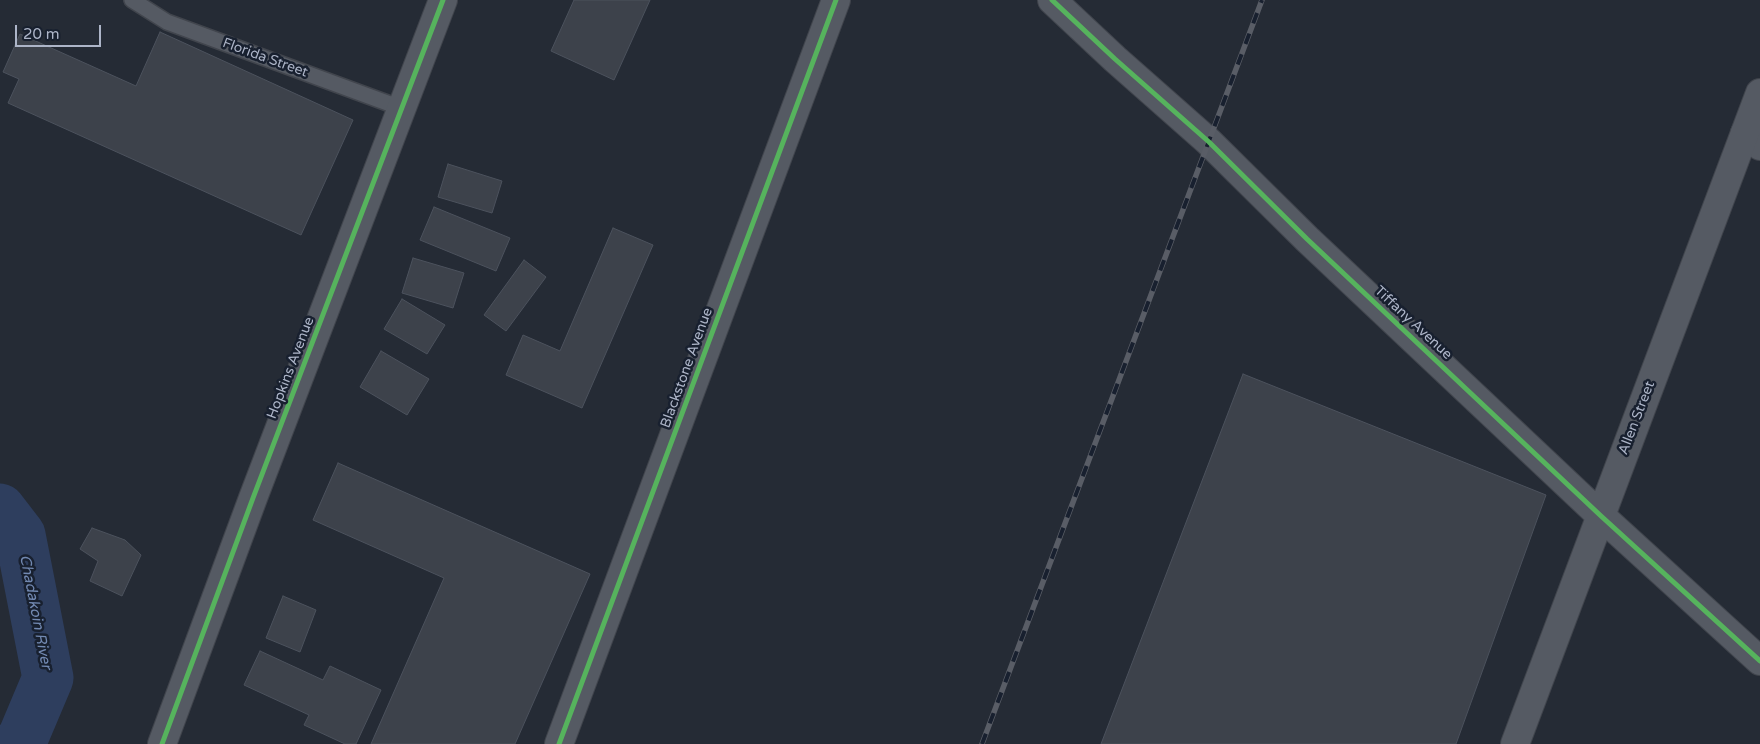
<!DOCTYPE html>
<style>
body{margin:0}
#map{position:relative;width:1760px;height:744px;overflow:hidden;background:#252b35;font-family:"Varela Round",sans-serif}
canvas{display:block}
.scale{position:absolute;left:15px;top:25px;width:86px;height:22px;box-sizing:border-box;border:2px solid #adb5c8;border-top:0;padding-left:6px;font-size:15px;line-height:18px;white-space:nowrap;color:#adb5c8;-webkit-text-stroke:4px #18202f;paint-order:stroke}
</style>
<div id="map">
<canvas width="1760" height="744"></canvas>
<div class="scale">20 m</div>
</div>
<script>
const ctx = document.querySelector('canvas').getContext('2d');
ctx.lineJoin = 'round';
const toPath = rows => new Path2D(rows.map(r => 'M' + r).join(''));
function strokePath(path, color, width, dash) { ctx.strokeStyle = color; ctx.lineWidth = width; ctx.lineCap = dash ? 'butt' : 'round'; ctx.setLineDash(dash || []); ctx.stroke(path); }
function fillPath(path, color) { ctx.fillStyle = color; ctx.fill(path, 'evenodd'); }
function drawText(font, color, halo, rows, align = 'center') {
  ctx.font = font + ' "Varela Round",sans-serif'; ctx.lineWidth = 5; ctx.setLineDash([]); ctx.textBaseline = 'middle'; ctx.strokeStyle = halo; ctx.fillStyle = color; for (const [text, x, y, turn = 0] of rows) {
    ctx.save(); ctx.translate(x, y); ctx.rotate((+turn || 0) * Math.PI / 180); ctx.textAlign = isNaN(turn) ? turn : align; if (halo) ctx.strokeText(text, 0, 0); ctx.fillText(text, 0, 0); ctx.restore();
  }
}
const river = toPath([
 [0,509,20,535,48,678,21,742,17,744]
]);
const building = toPath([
 [574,0,650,0,614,80,551,51,574,0],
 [160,32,353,120,301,235,8,103,19,79,3,72,20,34,136,86,160,32],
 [448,164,502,181,492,213,438,197,448,164],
 [434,207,510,238,496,271,420,240,434,207],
 [613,228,653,245,582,408,506,375,523,335,560,351,613,228],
 [413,258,464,273,453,308,402,293,413,258],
 [524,260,546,277,506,331,484,315,524,260],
 [402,299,445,325,427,354,384,329,402,299],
 [381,351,429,379,407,415,360,387,381,351],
 [1243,374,1546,495,1456,744,1101,744,1243,374],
 [338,463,590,574,515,744,371,744,444,578,313,520,338,463],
 [92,528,125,540,141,555,122,596,90,581,98,561,80,549,92,528],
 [283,596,316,610,300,652,266,638,283,596],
 [260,651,323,680,330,666,381,690,356,744,345,744,304,725,309,715,244,685,260,651]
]);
const service = toPath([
 [132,0,167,22,401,108]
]);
const minor = toPath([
 [1745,133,1760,146],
 [162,744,253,498,443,0],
 [559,744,836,0]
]);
const tertiary = toPath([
 [1052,0,1115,59,1209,142,1307,239,1601,516,1760,661],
 [1515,744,1760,93]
]);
const rail = toPath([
 [982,744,1262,0]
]);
const cycleway = toPath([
 [1052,0,1115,59,1209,142,1307,239,1601,516,1760,661],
 [162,744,253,498,443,0],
 [559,744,836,0]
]);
const streetNames = [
 ["Florida Street",265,58,20],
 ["Tiffany Avenue",1413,323,43],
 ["Hopkins Avenue",291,368,-69],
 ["Blackstone Avenue",687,368,-70],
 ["Allen Street",1637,418,-69]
];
const waterNames = [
 ["Chadakoin River",35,612,79]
];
strokePath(river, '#2e3e5e', 51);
fillPath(building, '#3d424b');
strokePath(building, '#4c525d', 1);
strokePath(service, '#41454d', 18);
strokePath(minor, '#41454d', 30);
strokePath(tertiary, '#41454d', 30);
strokePath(service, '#555a63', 15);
strokePath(minor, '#555a63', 28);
strokePath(tertiary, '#555a63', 28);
strokePath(rail, '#595d66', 5.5);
strokePath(rail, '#18202f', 4, [11]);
strokePath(cycleway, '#56b35d', 5);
drawText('14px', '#adb5c8', '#18202f', streetNames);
drawText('italic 15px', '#7289b2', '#18202f', waterNames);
</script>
